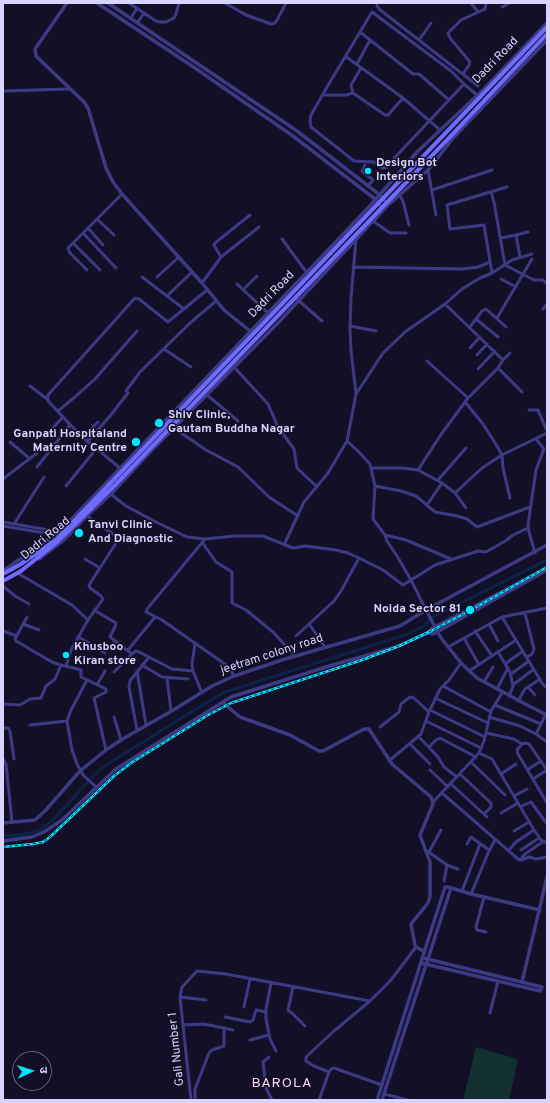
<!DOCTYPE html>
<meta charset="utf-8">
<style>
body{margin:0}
#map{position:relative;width:550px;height:1103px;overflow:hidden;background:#130f26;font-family:Overpass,"Noto Sans Devanagari",sans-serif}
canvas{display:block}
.frame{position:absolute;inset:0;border:4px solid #d9d4ff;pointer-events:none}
.north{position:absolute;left:12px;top:1051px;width:40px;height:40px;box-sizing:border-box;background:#130f26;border:1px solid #625e7d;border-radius:50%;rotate:86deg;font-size:11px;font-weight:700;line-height:16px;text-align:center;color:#d9d4ff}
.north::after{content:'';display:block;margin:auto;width:14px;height:18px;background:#00e5ff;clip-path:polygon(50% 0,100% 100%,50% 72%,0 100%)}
</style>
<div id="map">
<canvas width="550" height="1103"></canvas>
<div class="frame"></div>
<div class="north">उ</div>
</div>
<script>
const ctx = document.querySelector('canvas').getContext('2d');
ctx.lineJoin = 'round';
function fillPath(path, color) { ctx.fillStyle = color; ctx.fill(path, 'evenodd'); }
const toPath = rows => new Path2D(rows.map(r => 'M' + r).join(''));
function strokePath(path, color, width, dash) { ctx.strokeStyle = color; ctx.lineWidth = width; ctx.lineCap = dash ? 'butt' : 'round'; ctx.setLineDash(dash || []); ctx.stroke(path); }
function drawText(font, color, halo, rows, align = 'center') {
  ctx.font = font + ' Overpass,sans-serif'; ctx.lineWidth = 3; ctx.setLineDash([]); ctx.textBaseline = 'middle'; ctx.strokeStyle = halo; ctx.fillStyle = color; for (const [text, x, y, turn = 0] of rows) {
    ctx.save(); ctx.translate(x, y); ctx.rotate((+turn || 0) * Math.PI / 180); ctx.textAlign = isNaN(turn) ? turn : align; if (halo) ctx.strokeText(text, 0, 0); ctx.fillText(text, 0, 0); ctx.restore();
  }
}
const green = toPath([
 [476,1047,518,1059,509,1100,463,1100]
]);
const canal = toPath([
 [3,836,20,835,39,831,55,818,94,775,103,767,209,701,225,692,405,635,424,626,433,617,547,560]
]);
const minor = toPath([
 [129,3,156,21,160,22,166,22,174,18,176,14,179,3],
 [225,3,246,15,271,24,275,23,277,20,286,3],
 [377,3,377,6,379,9,478,86],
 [471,3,478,12],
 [502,7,510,3],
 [372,12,451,71,464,84,385,168,382,168,374,162,354,161,311,127,310,121,311,115,327,87,372,12],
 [131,18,137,8],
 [138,22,144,13],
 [360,32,413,74,419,74,449,100],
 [419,40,431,23],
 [345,56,403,98,440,130],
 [357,64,370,40],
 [361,68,351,85,353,93,385,115,388,115,403,98],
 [463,74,469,65,470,62,450,38,448,33,461,20,485,9,486,3],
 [464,84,477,95],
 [3,91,69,89],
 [323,95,346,95,353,93],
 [365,165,362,171,373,180,368,186],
 [428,170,436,215],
 [432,190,492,170],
 [491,192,494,202,505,265,534,280,543,280,547,284],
 [397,196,400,196,403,201,409,225],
 [97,219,114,235],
 [373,221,390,233,406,233],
 [88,228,103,245],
 [83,233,116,268],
 [501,238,516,235],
 [282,239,307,273],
 [356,239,351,298,350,329,351,350,356,394,347,441,358,451,370,464,375,486,373,519,385,535,387,541,397,556,411,580,426,610],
 [73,243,100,270],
 [221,257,259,227],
 [520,257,516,235,528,232],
 [353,267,462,269,478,267,490,262],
 [87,270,70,253,68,248,122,194],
 [492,273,484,225,450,229,447,205,507,187],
 [142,277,184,309],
 [157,277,179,257],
 [501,279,516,287],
 [202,283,221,257,214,245,215,243,250,215],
 [237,284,268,313],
 [243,290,257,276],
 [167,296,192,272],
 [298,300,322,321],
 [543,309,547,304],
 [497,318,532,259],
 [476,319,498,337],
 [350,326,376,331],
 [470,327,482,311,486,309,506,327],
 [470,348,480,337],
 [164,349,191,367],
 [477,355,487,344],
 [503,360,510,353],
 [427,361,468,398],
 [234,367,268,404,278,427,294,449,297,468,317,487],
 [498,368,522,392],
 [478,369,495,351],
 [30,386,47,399],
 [356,394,383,353,405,332,445,304,462,289,480,278,492,273,512,260,532,254],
 [207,395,238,421],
 [465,402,483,424,497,446,502,455,503,468,510,498],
 [529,410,538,410,547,431],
 [58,411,76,396,95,379,137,331],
 [174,428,206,450,238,467,269,497,298,516],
 [46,435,63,417],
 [83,438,98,422],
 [10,442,29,458],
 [87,442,110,416,128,393,126,391,140,372,189,324,216,301],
 [37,467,70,425],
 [120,468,79,434,48,401,48,395,135,298,139,299,168,322,207,290],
 [371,468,402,468,418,470,442,483,427,505],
 [418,470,442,433,468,398,498,368,503,360,445,304],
 [3,479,37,453],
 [438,480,466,448],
 [442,483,455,493,466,508],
 [66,486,96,449],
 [375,486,401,491,416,496,435,512,457,516,467,519,477,527,530,507],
 [455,493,482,468,502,455,547,433],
 [111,494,126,506,154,521,187,537,205,539,235,536,263,536,293,548,305,546,336,550,348,553,359,558,383,570,403,585,435,565,478,551,486,552,507,540,513,535,528,528],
 [3,522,60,532],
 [14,524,44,477],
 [3,526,57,535],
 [385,535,406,540,451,559],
 [205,539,147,609,146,612,162,620,229,667,234,676],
 [202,542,216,562,232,572,232,603,246,610,273,632,295,656],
 [284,545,304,502,328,473,347,441],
 [535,553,529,532,528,525,536,470,544,449,536,439],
 [85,559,100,568],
 [19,574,72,605,88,620],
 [3,586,15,596,29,604],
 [94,610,116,623,115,627,110,637,132,654,136,651,139,652,172,669,193,671],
 [525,613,534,649,532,654,527,657],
 [502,617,542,683,547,688],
 [23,624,39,630],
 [309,624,325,647],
 [489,624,498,641],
 [3,631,17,636],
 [475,631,492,656],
 [296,636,334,601,341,591,359,558],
 [78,637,93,645,105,653],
 [464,638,479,665],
 [195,644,192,664,193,671,202,693],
 [448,647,502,617,547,608],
 [128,650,155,617],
 [498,652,510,672,513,686],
 [505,664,523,651],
 [61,665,81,670,81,677,106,689,106,692,94,698,106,750],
 [142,665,162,677,188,679],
 [66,666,71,650,88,620,103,599,101,596,90,588,89,585,118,540,116,536,87,516],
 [137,671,146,725],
 [469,671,516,640],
 [114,672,132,654],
 [511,674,529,661],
 [167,678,171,711],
 [484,682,493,667],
 [97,685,105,671],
 [443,686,491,712],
 [528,687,535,695],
 [497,689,508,668],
 [509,696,514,684,534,669],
 [435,698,488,723],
 [518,701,525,689,540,679],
 [3,704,20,705,30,699,41,698,46,686,55,679,61,665,52,662,16,641,15,639,27,617],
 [495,705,541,724],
 [430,710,485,737],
 [114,717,121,740],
 [489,717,520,726,536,734,546,714],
 [67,721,72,750,77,764,83,775,96,787],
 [426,721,481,748],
 [30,725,67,721,71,710,87,680],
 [380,727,399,712,401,704,410,697,414,698,429,712],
 [3,728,8,728,10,731,14,759],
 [137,730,129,687,130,681,149,657],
 [486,733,514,739,522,744],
 [536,734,547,742],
 [419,737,438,757,444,767,457,777],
 [410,744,430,764],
 [429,747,436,740,440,738,476,757],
 [479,753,492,759,534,830,541,840,547,843],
 [3,759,6,764,12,822],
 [389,761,421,734,429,712,440,689,449,680,461,663],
 [471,762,505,795],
 [430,770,448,787],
 [527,770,541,761],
 [547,770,529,744,526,743,522,744,517,750,518,754,547,803],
 [460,774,491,803,491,807,484,814],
 [501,774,516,764],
 [533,779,547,770],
 [451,784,487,817],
 [442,793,518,859,522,860,529,857,536,859,547,857],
 [514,796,527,789],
 [433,802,479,753,484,741,491,711,502,693],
 [520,807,531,802,547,824],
 [501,813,518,803],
 [514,831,529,822],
 [467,844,471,837,489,850],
 [521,850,539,838],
 [508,851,516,842,534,830],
 [427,852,430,853,447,865,458,869],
 [429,852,441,830],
 [520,860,525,854,544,841],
 [444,881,447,865],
 [462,891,480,844],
 [471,894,489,851,495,840],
 [484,897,476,927,477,930,486,932],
 [271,983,266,1009,266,1019,270,1039,276,1051],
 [293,987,288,1010,293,1014,305,1026],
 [180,997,206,1000],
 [244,1007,250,979],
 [490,1013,498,981],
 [225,1017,250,1022,253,1020,256,1010,266,1012],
 [183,1025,204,1024,233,1030],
 [250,1040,269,1035],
 [269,1057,263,1062,266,1088,272,1100],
 [329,1072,314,1066,306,1061,306,1058,307,1056,334,1031,370,1001,391,980,416,947],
 [384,1094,408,1100],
 [191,1100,180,997,182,987,197,971,226,974,370,1001],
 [195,1100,195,1089,209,1053,212,1050,224,1046,224,1028],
 [319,1100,329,1072,331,1069,334,1068,382,1085]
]);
const tertiary = toPath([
 [67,3,35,49,36,56,84,102,88,108,106,168,113,182,122,194,202,283,224,310,250,331],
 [97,3,192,66,293,136,375,199,383,209],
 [108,3,297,131,380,195,387,204],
 [39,559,65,539,87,516,111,494,151,451,276,325,388,205,428,170,454,137,547,40],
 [3,571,56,534,68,523,369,207,418,151,483,90,547,23],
 [426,610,441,638,461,663,477,678,529,706,547,715],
 [428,633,433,634,437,632,547,570],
 [222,702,240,717,290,735,319,751,323,751,364,729,369,729,392,764,431,797,433,804,420,835,430,862,430,897,428,903,411,924,415,945,416,947,425,952],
 [3,823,35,820,45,811,80,771,106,750,121,740,175,709,212,686,234,676,285,659,400,626,426,610,547,545],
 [3,841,32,837,44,832,62,820,116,769,231,697,326,667,396,647,428,633,431,629,547,568],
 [421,963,540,991,542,987,423,958],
 [522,982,547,877],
 [377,1100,445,887,448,887,471,894,540,910],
 [382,1100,451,888]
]);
const secondary = toPath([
 [3,574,21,564,57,539,547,27],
 [3,581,21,571,56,543,116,484,447,140,547,34]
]);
const rail = toPath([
 [3,847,33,844,43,842,50,837,114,776,131,763,208,715,231,703,362,660,399,646,433,630,471,610,547,567]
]);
const markers = [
 [368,171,4,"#00e5ff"],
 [159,423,5,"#00e5ff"],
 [136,442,5,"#00e5ff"],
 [79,533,5,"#00e5ff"],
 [470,610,5,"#00e5ff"],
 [66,655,4,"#00e5ff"]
];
const streetNames = [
 ["Dadri Road",496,61,-46],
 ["Dadri Road",272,295,-46],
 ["Dadri Road",46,539,-40],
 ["jeetram colony road",272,655,-18],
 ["Gali Number 1",177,1049,-96]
];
const poiNames = [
 ["Design Bot",376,164],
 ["Interiors",376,178],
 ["Shiv Clinic,",168,416],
 ["Gautam Buddha Nagar",168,430],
 ["Ganpati Hospitaland",127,435,"right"],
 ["Maternity Centre",127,449,"right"],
 ["Tanvi Clinic",88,526],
 ["And Diagnostic",88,540],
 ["Noida Sector 81",461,610,"right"],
 ["Khusboo",74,648],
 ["Kiran store",74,662]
];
const quarterNames = [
 ["BAROLA",282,1084]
];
fillPath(green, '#12302f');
strokePath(canal, '#0c2248', 3);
strokePath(minor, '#3d3a85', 3);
strokePath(tertiary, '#3d3a85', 3.5);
strokePath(secondary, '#6f6bff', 4);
strokePath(rail, '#00e5ff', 2.5);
strokePath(rail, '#130f26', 1, [3]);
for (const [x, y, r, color] of markers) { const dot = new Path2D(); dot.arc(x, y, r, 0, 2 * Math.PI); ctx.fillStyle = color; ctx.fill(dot); strokePath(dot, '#130f26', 1.5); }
drawText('12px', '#d9d4ff', '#130f26', streetNames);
drawText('bold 12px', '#d9d4ff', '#130f26', poiNames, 'left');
ctx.letterSpacing = '1px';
drawText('14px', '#ffd6f0', '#130f26', quarterNames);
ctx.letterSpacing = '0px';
</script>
